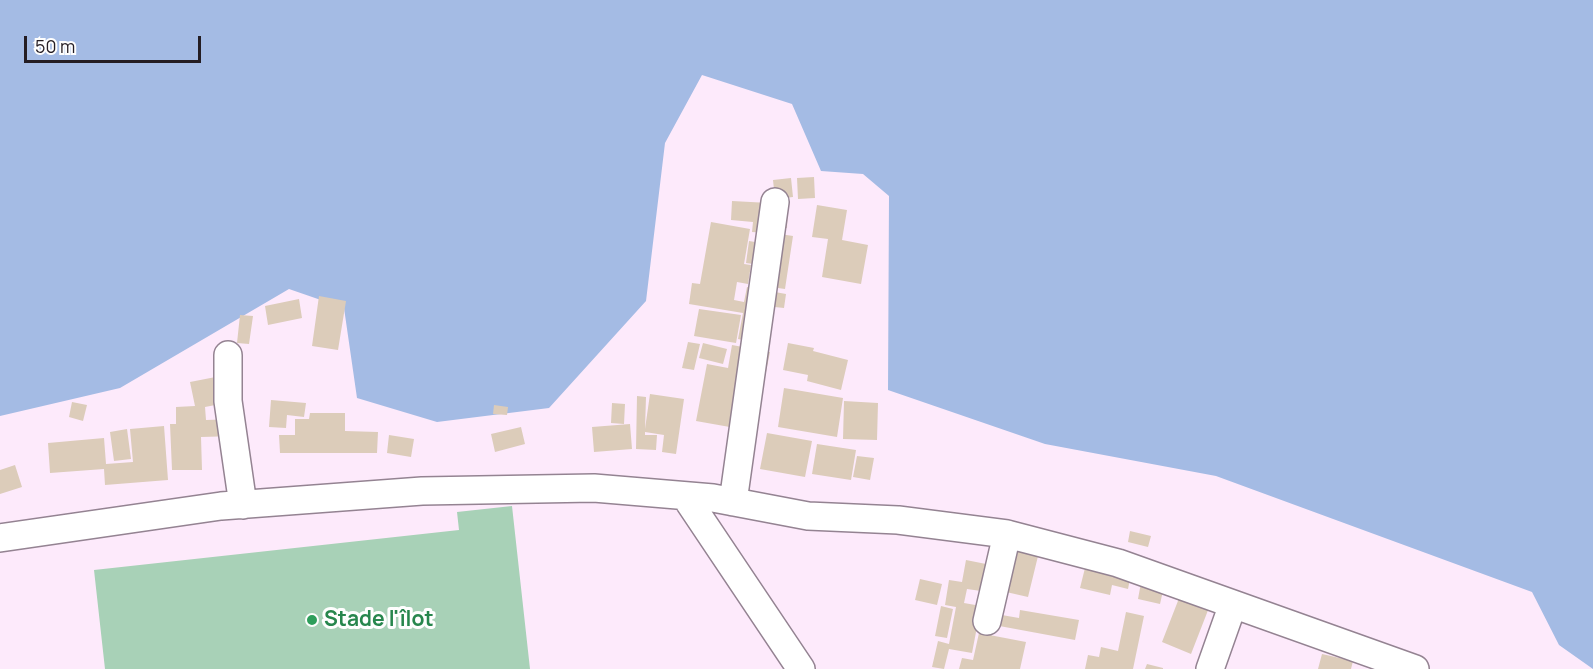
<!DOCTYPE html>
<meta charset="utf-8">
<style>
body{margin:0}
#map{position:relative;width:1593px;height:669px;overflow:hidden;background:#fdeafb;font-family:Manrope,sans-serif}
canvas{display:block}
.scale{position:absolute;left:24px;top:36px;width:177px;height:27px;box-sizing:border-box;border:3px solid #241d23;border-top:0;padding-left:8px;font-size:18px;line-height:21px;white-space:nowrap;color:#241d23;-webkit-text-stroke:4px #fefefe;paint-order:stroke}
</style>
<div id="map">
<canvas width="1593" height="669"></canvas>
<div class="scale">50 m</div>
</div>
<script>
const ctx = document.querySelector('canvas').getContext('2d');
ctx.lineJoin = 'round';
function fillPath(path, color) { ctx.fillStyle = color; ctx.fill(path, 'evenodd'); }
const toPath = rows => new Path2D(rows.map(r => 'M' + r).join(''));
function strokePath(path, color, width, dash) { ctx.strokeStyle = color; ctx.lineWidth = width; ctx.lineCap = dash ? 'butt' : 'round'; ctx.setLineDash(dash || []); ctx.stroke(path); }
function drawText(font, color, halo, rows, align = 'center') {
  ctx.font = font + ' Manrope,sans-serif'; ctx.lineWidth = 6; ctx.setLineDash([]); ctx.textBaseline = 'middle'; ctx.strokeStyle = halo; ctx.fillStyle = color; for (const [text, x, y, turn = 0] of rows) {
    ctx.save(); ctx.translate(x, y); ctx.rotate((+turn || 0) * Math.PI / 180); ctx.textAlign = isNaN(turn) ? turn : align; if (halo) ctx.strokeText(text, 0, 0); ctx.fillText(text, 0, 0); ctx.restore();
  }
}
const green = toPath([
 [512,506,530,669,105,669,94,570,459,530,457,512]
]);
const water = toPath([
 [0,0,1593,0,1593,669,1559,645,1532,592,1216,476,1045,444,888,390,889,196,863,174,821,171,792,104,702,75,665,143,646,301,549,408,437,422,357,398,344,308,289,289,120,388,0,416]
]);
const building = toPath([
 [814,177,815,198,798,199,797,178],
 [791,178,793,197,775,199,773,180],
 [732,201,788,204,787,228,767,227,767,233,752,232,753,222,731,220],
 [817,205,847,210,842,240,868,245,861,284,822,277,828,239,812,237],
 [711,222,750,229,744,264,751,265,748,284,737,282,734,300,744,302,747,287,786,294,784,308,765,306,759,343,738,339,743,313,689,304,692,283,700,284],
 [780,234,793,236,785,289,750,284,753,264,746,263,749,241,779,246],
 [319,296,346,301,338,350,312,346],
 [299,299,302,318,268,325,265,306],
 [699,309,741,315,736,343,694,336],
 [240,315,253,316,249,344,237,343],
 [688,342,700,344,694,370,682,368],
 [703,343,727,349,723,364,699,358],
 [788,343,814,348,813,351,848,360,841,390,807,381,808,375,783,370],
 [732,345,770,352,763,387,749,385,741,429,696,421,707,364,728,368],
 [236,373,241,400,205,407,206,420,236,419,237,436,201,437,202,470,172,470,170,424,176,424,176,407,195,406,190,382],
 [784,388,843,398,837,437,778,427],
 [650,394,684,399,676,454,662,452,664,435,645,432,645,435,657,435,656,450,636,449,637,396,646,397,645,429],
 [271,400,306,403,304,417,287,415,286,428,269,427],
 [844,401,878,403,877,440,843,439],
 [72,402,87,405,83,421,69,417],
 [612,403,625,404,624,424,611,423],
 [494,405,508,407,507,415,493,414],
 [310,413,345,413,345,431,378,432,377,453,280,453,279,435,295,435,295,419,309,419],
 [630,424,632,449,594,452,592,427],
 [164,426,168,480,105,485,104,469,50,473,48,443,104,438,106,464,133,462,130,429],
 [521,427,525,444,495,452,491,434],
 [127,429,131,459,114,461,110,432],
 [767,433,812,441,805,477,760,469],
 [389,435,414,439,411,457,387,453],
 [817,444,856,450,851,480,812,474],
 [857,456,874,458,870,480,853,477],
 [15,465,22,487,0,494,0,470],
 [1130,531,1151,536,1148,547,1128,542],
 [1003,544,1039,552,1028,597,993,589],
 [966,560,986,564,981,591,967,589,964,603,981,606,972,653,949,649,944,669,932,667,938,641,949,644,956,607,945,605,949,580,962,582],
 [1086,564,1131,574,1128,589,1112,585,1110,595,1080,588],
 [1142,577,1165,582,1160,604,1138,599],
 [920,579,942,584,937,605,915,600],
 [1183,588,1212,600,1191,654,1162,642],
 [941,606,953,609,947,638,935,636],
 [1020,610,1079,620,1075,640,994,625,996,614,1019,618],
 [1126,612,1144,616,1133,669,1085,669,1088,655,1099,657,1101,647,1118,651],
 [979,633,1026,642,1020,669,959,669,962,658,973,660],
 [1322,654,1353,661,1351,669,1318,669],
 [1147,664,1163,668,1163,669,1145,669]
]);
const minor = toPath([
 [228,355,228,401,243,505],
 [685,496,801,669],
 [733,502,775,202],
 [0,538,221,506,422,491,594,488,713,498,808,516,898,520,1007,534,1118,563,1415,669],
 [987,621,1007,534],
 [1210,669,1233,604]
]);
const markers = [
 [312,620,6,"#2e9e5b"]
];
const leisureNames = [
 ["Stade l'îlot",324,620]
];
fillPath(green, '#a8d1b7');
fillPath(water, '#a4bbe4');
fillPath(building, '#dcccba');
strokePath(minor, '#948392', 30);
strokePath(minor, '#fff', 27);
for (const [x, y, r, color] of markers) { const dot = new Path2D(); dot.arc(x, y, r, 0, 2 * Math.PI); ctx.fillStyle = color; ctx.fill(dot); strokePath(dot, '#fefefe', 2); }
drawText('bold 21px', '#27864d', '#fefefe', leisureNames, 'left');
</script>
